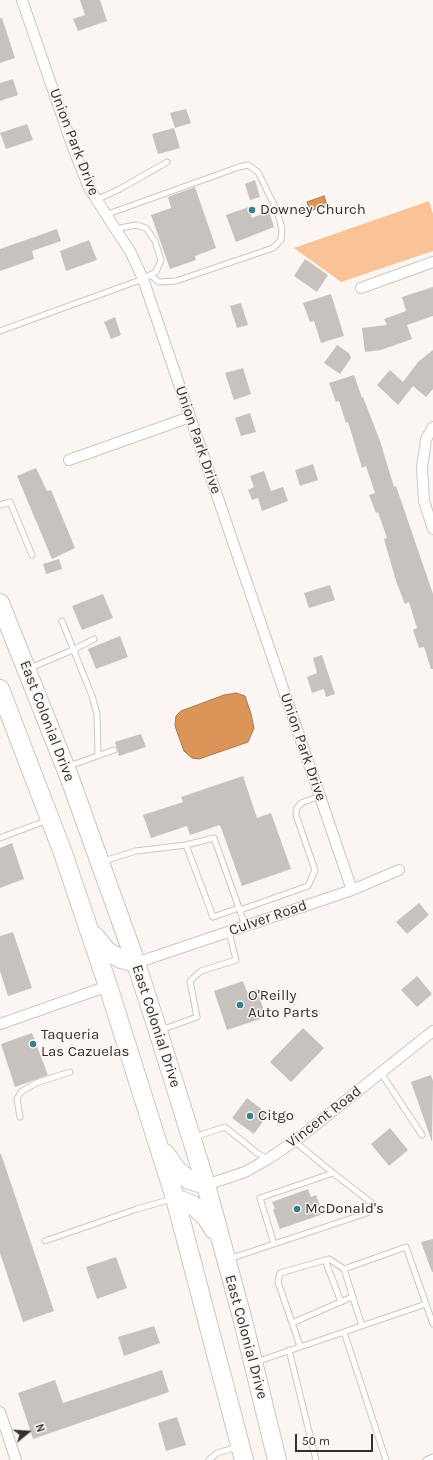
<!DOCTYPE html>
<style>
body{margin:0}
#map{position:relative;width:433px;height:1460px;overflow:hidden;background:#fbf6f2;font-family:Karla,sans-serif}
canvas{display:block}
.north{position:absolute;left:8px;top:1412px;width:40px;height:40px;-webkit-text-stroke:3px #fbf6f2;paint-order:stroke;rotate:72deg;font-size:11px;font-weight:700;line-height:16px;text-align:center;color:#33312f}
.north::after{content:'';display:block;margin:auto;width:14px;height:18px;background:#33312f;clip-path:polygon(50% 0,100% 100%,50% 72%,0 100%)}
.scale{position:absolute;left:295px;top:1434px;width:78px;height:18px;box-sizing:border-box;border:2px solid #33312f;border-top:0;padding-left:5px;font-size:12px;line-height:14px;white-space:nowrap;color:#33312f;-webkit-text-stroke:3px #fbf6f2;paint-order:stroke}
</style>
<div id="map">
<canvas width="433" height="1460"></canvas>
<div class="north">N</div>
<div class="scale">50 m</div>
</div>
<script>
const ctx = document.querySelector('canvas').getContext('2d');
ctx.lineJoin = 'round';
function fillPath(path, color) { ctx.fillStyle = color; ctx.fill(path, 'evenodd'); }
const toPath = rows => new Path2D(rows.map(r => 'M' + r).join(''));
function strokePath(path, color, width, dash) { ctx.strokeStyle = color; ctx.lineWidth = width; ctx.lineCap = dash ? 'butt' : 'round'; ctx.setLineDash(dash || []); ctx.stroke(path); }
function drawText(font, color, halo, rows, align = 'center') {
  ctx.font = font + ' Karla,sans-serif'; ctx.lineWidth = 3; ctx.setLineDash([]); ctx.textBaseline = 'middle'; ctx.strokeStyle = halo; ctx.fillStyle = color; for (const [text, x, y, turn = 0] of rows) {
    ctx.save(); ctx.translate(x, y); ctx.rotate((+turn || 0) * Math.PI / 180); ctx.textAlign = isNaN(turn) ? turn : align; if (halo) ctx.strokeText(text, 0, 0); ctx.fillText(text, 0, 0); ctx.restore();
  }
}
const green = toPath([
 [429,201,433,214,433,251,341,282,294,248]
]);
const water = toPath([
 [324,196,327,205,310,211,307,202,324,196],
 [236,693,245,696,251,714,254,728,248,742,199,759,192,758,184,751,175,726,176,716,181,711,224,695,236,693]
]);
const building = toPath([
 [80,0,100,0,107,21,78,31,73,19,85,15],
 [0,18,2,18,15,58,0,63],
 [13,79,18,95,0,101,0,83],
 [186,109,191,123,175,128,170,113],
 [27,124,33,140,6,149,0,133],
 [174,128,180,148,158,154,152,134],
 [255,180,260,197,250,200,245,184],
 [195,187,216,248,195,256,196,260,170,269,151,215,171,208,168,197],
 [249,207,252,218,269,211,274,227,236,242,226,215],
 [57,229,61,241,32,251,34,259,0,271,0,249],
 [89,240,97,260,66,271,60,251],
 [305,259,328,275,317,292,294,276],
 [433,287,433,316,407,325,412,339,381,350,365,352,362,328,387,325,384,319,406,311,402,297],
 [331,294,344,336,321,343,314,321,310,322,303,303],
 [241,303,248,325,237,328,230,306],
 [115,317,121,335,111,339,104,322],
 [337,345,349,353,351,358,340,374,324,363],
 [433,350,433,389,426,397,413,386,398,405,377,385,390,370,403,382,418,362],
 [243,368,251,394,234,400,225,373],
 [354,375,362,398,363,397,380,441,394,487,396,486,433,594,433,669,431,669,424,647,419,648,413,630,417,628,409,602,405,604,396,581,384,539,387,538,378,512,376,513,369,495,375,493,366,466,362,468,348,422,346,423,339,401,336,402,329,383],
 [250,413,256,432,241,436,235,418],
 [313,464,318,480,300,486,295,470],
 [36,468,47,491,51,490,75,548,52,559,17,476],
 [264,471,271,491,283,487,288,501,262,511,258,498,252,500,248,490,254,487,250,476],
 [59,559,62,569,46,574,43,564],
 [330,585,335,600,309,608,304,593],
 [103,594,113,618,82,630,72,606],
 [120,636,128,657,96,669,88,649],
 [322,655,335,694,326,697,324,689,312,693,307,677,317,673,313,658],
 [141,734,146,747,119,756,115,742],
 [243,776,257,818,271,813,291,869,242,886,220,825,190,835,187,826,151,838,143,815,183,802,181,797],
 [12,843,24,879,0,888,0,848],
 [419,903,429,915,407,934,396,922],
 [13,932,32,988,8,996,0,971,0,936],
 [417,976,432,994,417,1007,401,990],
 [243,981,247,992,257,989,266,1017,227,1030,214,991],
 [303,1028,324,1048,291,1082,270,1062],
 [32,1033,48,1075,15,1087,1,1044],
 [431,1075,433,1081,432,1142,411,1082],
 [247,1098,268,1114,254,1134,232,1118],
 [390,1128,408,1150,389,1166,371,1144],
 [0,1154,1,1154,54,1311,23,1322,0,1253],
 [308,1189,311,1197,316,1195,323,1214,280,1229,273,1210,275,1209,272,1202],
 [433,1239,433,1272,432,1272,421,1242],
 [116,1257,127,1288,97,1299,86,1267],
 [154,1326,160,1343,124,1356,118,1337],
 [162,1370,169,1392,33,1439,18,1393,55,1380,63,1403],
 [177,1417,186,1445,166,1451,158,1423]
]);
const lane = toPath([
 [96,200,120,189,167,162],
 [105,215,239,167,248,165,258,172,277,211,282,229,281,240,273,248,176,281,159,282,150,275],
 [0,331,143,279,156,272,161,260,155,241,146,228,136,225,115,229],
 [0,505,10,502,32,555],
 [62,621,92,696,97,714,98,755],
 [30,668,73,650,94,639],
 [69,766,114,750],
 [0,838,48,820],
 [186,845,213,917,239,908,245,926],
 [104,861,136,851,186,845,214,838,239,908,243,909,308,886,315,870,296,815,297,808,301,803,320,796],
 [161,1030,197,1017,190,981,201,971,236,960,229,932],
 [381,1073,422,1135],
 [20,1117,17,1099,21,1092,36,1083,70,1072],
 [194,1137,225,1127,257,1153,268,1159],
 [294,1141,333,1173],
 [45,1241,137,1209,172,1199],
 [229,1259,367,1213,373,1204,333,1173,260,1198,274,1244],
 [325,1260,341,1302],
 [292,1323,352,1297],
 [362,1326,344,1269,406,1247,433,1324],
 [344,1332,386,1460],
 [300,1346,278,1282,280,1273,329,1259,344,1269],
 [289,1350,316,1460],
 [256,1362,426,1304],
 [209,1460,217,1453,238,1447],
 [426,1460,433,1457]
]);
const street = toPath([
 [22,0,72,145,89,188,131,253,143,279,352,890],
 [361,288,433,262],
 [433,427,426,439,422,468,424,501,433,529],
 [69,460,190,417],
 [136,963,352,890,399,870],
 [0,1024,108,986],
 [206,1185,245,1172,268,1159,299,1138,433,1031],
 [0,1412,16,1460]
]);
const highway = toPath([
 [0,603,70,779,136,963,158,1031,206,1185,242,1317,277,1460],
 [0,689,63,853,108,986,175,1198,244,1460],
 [95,936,107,951,121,959,136,963],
 [165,1153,177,1170,189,1180,206,1185],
 [175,1198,193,1205,205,1216,214,1230]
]);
const markers = [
 [252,210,4,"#3a808c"],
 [240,1005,4,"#3a808c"],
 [33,1044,4,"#3a808c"],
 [250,1116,4,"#3a808c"],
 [297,1209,4,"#3a808c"]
];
const streetNames = [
 ["Union Park Drive",74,142,69],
 ["Union Park Drive",198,440,71],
 ["East Colonial Drive",47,721,69],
 ["Union Park Drive",303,747,71],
 ["Culver Road",268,918,-19],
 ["East Colonial Drive",156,1026,72],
 ["Vincent Road",324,1117,-38],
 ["East Colonial Drive",246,1337,75]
];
const poiNames = [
 ["Downey Church",260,210],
 ["O'Reilly",248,996],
 ["Auto Parts",248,1013],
 ["Taqueria",41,1035],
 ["Las Cazuelas",41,1052],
 ["Citgo",258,1116],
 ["McDonald's",305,1209]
];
fillPath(green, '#f9c397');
fillPath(water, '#db9558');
strokePath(water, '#a9774c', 1);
fillPath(building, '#c7c2be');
strokePath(lane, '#ccc7c3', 7);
strokePath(street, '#ccc7c3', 12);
strokePath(highway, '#ccc7c3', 20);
strokePath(lane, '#fff', 5);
strokePath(street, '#fff', 10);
strokePath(highway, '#fff', 18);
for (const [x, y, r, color] of markers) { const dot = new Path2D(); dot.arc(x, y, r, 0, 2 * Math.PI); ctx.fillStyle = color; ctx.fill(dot); strokePath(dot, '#fbf6f2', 1.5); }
drawText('15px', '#33312f', '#fbf6f2', streetNames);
drawText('15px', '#33312f', '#fbf6f2', poiNames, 'left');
</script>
